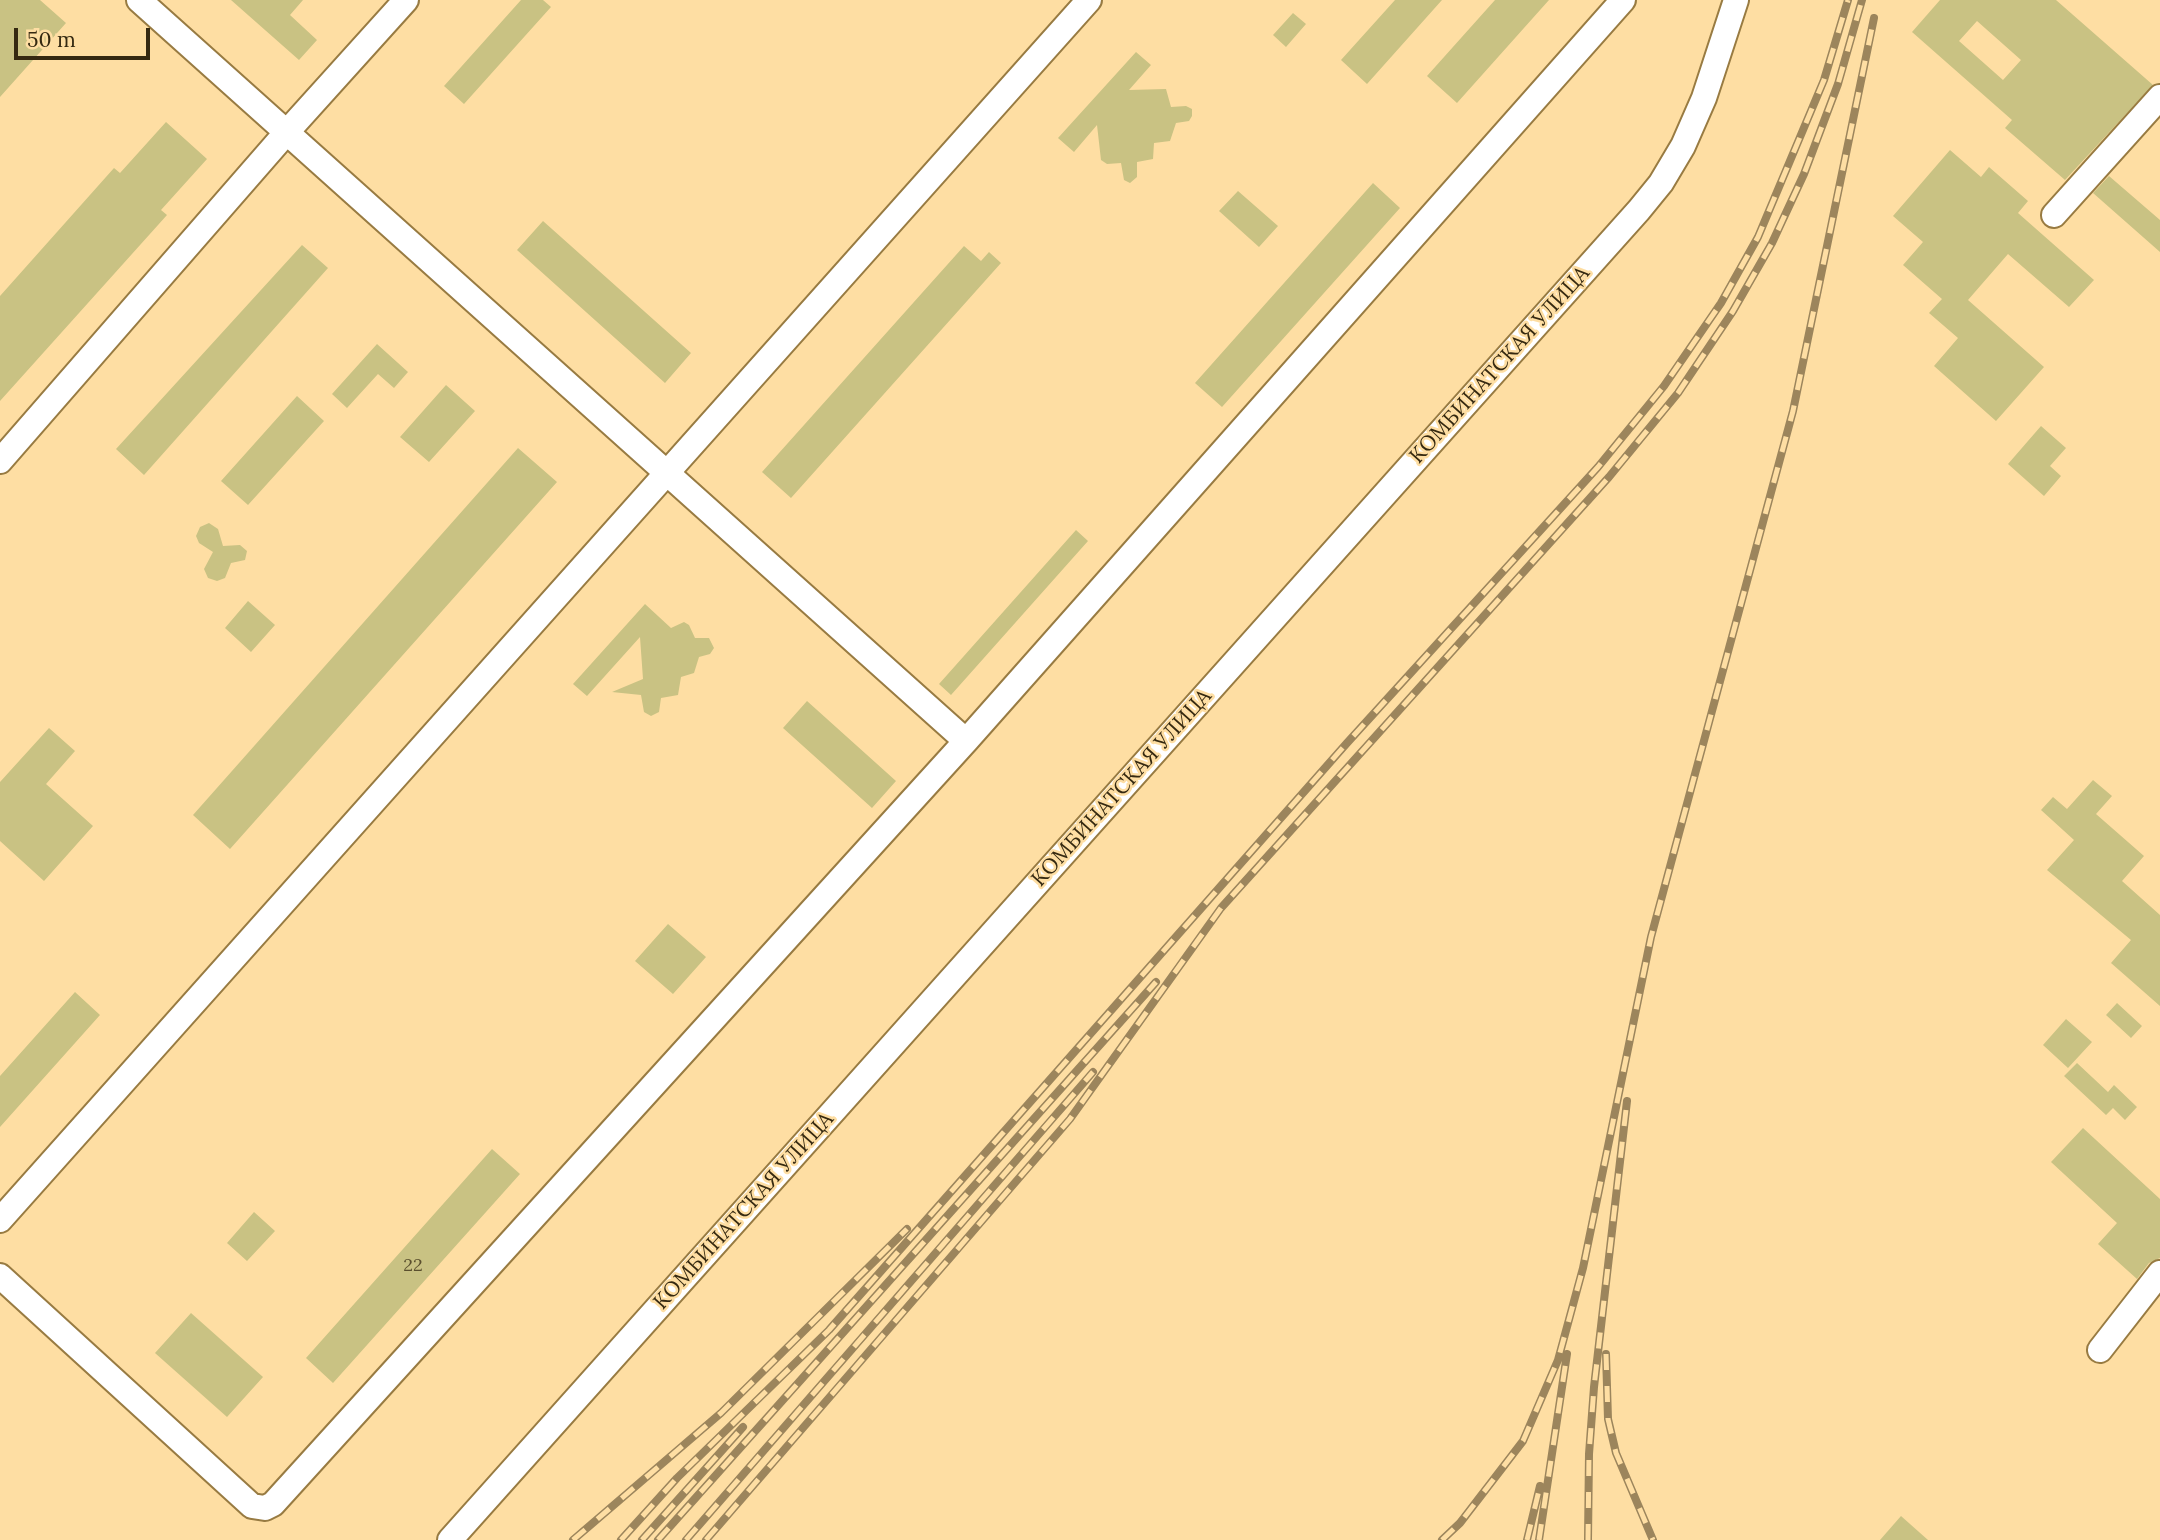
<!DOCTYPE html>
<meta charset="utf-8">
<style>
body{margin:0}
#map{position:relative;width:2160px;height:1540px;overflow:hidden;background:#fedea3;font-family:Lora,serif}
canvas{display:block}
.scale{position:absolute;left:14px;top:28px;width:136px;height:32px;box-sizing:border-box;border:4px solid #352911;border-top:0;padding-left:9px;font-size:21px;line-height:24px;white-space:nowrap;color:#352911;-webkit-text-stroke:5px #fedea3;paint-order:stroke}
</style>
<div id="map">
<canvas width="2160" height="1540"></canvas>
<div class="scale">50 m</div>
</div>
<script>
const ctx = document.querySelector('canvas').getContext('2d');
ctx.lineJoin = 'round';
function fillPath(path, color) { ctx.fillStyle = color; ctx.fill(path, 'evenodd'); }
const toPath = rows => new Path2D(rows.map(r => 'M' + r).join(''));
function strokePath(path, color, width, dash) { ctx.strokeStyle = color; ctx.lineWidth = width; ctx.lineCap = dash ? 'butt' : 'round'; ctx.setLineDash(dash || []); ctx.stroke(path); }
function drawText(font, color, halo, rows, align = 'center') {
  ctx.font = font + ' Lora,serif'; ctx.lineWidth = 5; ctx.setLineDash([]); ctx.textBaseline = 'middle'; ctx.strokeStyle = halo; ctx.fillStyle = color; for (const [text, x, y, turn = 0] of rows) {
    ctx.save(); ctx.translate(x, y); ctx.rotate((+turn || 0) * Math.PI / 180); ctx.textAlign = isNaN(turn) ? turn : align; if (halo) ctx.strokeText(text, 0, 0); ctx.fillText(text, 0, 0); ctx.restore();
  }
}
const building = toPath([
 [0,0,40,0,66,23,0,97],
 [231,0,303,0,290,15,317,40,299,60],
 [521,0,543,0,551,7,464,104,444,86],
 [1395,0,1442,0,1367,84,1341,60],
 [1495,0,1549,0,1457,103,1427,76],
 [1940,0,2056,0,2153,85,2065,180,2005,128,2012,120,1912,32],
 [1977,21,2021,60,2003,80,1959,41],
 [1293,13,1306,24,1286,47,1273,35],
 [1136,52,1151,65,1129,90,1166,89,1171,107,1186,106,1192,109,1192,116,1189,121,1176,123,1170,141,1154,143,1153,159,1137,162,1137,177,1130,183,1124,180,1121,163,1107,164,1101,160,1097,125,1074,152,1058,138],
 [166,122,207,159,161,210,167,215,0,401,0,296,114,168,120,173],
 [1950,150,1981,177,1989,167,2028,201,2018,213,2094,280,2069,307,2008,254,1968,300,2044,367,1996,421,1934,366,1958,338,1929,313,1942,299,1903,265,1923,242,1893,216],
 [2109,176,2160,220,2160,252,2093,193],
 [1373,183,1400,208,1222,407,1195,383],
 [1238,191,1278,226,1259,247,1219,211],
 [543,221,691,353,665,383,517,250],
 [302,245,328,268,144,475,116,449],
 [964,246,981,261,989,252,1001,263,791,498,762,472],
 [377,344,408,372,394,388,378,374,347,408,332,394],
 [446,385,475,411,429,462,400,437],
 [297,396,324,421,248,505,221,481],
 [2041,426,2066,448,2050,466,2061,476,2044,496,2008,464],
 [518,448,557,482,230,849,193,815],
 [209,523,218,529,223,546,240,545,247,551,245,560,231,563,225,578,217,581,208,578,204,569,213,552,199,543,196,536,200,527],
 [1076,530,1088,541,951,695,939,684],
 [248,601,275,625,251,652,225,628],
 [645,604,671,628,684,622,689,625,695,638,709,638,714,648,710,654,699,657,694,673,681,677,678,695,661,698,659,712,651,716,644,712,641,695,612,692,643,679,640,637,587,696,573,684],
 [807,701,896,781,872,808,783,728],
 [49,728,75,751,46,784,93,826,44,881,0,841,0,782],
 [2093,780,2112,796,2096,814,2144,856,2122,881,2160,915,2160,1006,2111,963,2131,940,2047,870,2074,840,2041,810,2053,797,2067,809],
 [668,924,706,957,673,994,635,961],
 [75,992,100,1015,0,1127,0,1076],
 [2117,1003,2142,1026,2131,1038,2106,1015],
 [2066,1019,2092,1042,2068,1068,2043,1045],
 [2077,1063,2108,1092,2114,1085,2137,1107,2125,1120,2113,1108,2106,1115,2064,1076],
 [2083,1128,2160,1199,2160,1258,2149,1263,2137,1279,2098,1244,2117,1223,2051,1162],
 [492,1149,520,1174,333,1383,306,1358],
 [254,1212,275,1231,247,1261,227,1243],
 [191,1313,263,1377,227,1417,155,1353],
 [1901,1516,1928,1540,1880,1540]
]);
const minor = toPath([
 [139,0,966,741],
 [2054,215,2160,97],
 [0,461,286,133,406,0],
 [0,1220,1089,0],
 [0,1276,252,1506,265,1508,273,1504,966,741,1623,0],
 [2100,1350,2160,1273],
 [450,1540,1639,210,1661,183,1683,146,1704,98,1736,0]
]);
const rail = toPath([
 [1606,1354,1608,1419,1616,1453,1653,1540],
 [573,1540,721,1413,907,1229],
 [621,1540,677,1478,829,1330,1347,743,1598,467,1664,386,1721,303,1758,237,1824,80,1848,0],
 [642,1540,743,1427],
 [658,1540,1156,982],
 [686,1540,1093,1072],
 [706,1540,1070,1119,1221,908,1609,477,1678,393,1733,311,1772,243,1804,174,1838,84,1862,0],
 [1442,1540,1460,1523,1523,1441,1558,1360,1583,1268,1651,937,1793,411,1874,18],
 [1527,1540,1540,1486],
 [1539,1540,1567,1354],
 [1588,1540,1589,1454,1594,1387,1627,1101]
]);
const numberNames = [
 ["22",413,1266]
];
const streetNames = [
 ["КОМБИНАТСКАЯ УЛИЦА",1500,365,-48],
 ["КОМБИНАТСКАЯ УЛИЦА",1122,788,-48],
 ["КОМБИНАТСКАЯ УЛИЦА",744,1211,-48]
];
fillPath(building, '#c9c283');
strokePath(minor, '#987b42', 28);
strokePath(minor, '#fff', 24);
strokePath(rail, '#9c855c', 8);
strokePath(rail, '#fedea3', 5, [16]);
drawText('18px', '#5a4f2e', null, numberNames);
drawText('21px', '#352911', '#fedea3', streetNames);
</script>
